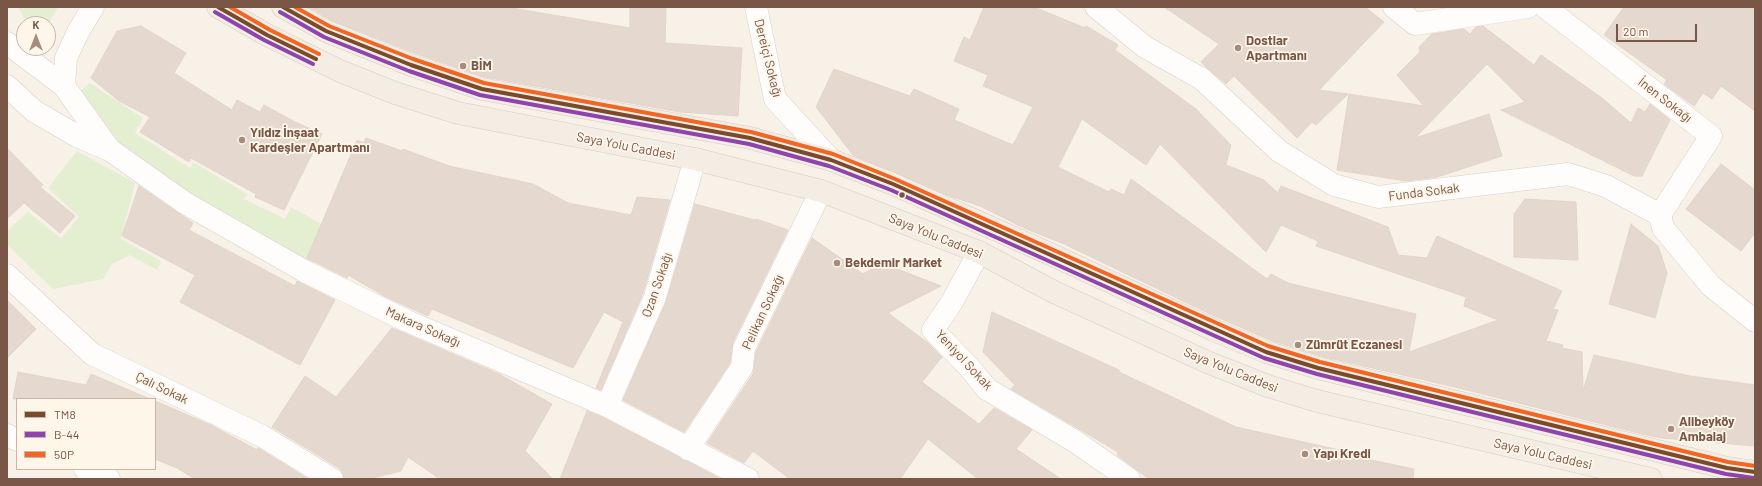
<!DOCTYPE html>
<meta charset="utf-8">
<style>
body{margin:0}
#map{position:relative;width:1762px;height:486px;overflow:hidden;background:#f8f1e8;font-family:Barlow,sans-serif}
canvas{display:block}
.frame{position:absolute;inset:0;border:8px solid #795646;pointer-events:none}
.legend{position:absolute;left:16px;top:398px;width:140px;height:72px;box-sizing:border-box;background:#fff6ea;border:1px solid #c9b6a8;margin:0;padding:5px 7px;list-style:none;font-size:12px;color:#795646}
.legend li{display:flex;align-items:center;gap:8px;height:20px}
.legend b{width:20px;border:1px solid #c9b6a8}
.north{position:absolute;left:16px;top:16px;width:40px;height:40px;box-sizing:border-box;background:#fff6ea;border:1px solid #c9b6a8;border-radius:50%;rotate:0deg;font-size:11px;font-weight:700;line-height:16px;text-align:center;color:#795646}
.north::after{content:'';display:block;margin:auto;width:14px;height:18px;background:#a58c7f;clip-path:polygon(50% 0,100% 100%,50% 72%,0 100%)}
.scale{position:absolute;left:1616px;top:24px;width:81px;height:18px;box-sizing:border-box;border:2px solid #795646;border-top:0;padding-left:5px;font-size:12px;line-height:14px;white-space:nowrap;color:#795646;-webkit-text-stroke:3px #fff6ea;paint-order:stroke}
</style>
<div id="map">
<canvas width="1762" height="486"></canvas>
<div class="frame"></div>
<ul class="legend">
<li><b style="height:5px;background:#7a4b2a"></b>TM8</li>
<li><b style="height:5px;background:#8e44ad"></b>B-44</li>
<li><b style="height:5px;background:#f26522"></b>50P</li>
</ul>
<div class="north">K</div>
<div class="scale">20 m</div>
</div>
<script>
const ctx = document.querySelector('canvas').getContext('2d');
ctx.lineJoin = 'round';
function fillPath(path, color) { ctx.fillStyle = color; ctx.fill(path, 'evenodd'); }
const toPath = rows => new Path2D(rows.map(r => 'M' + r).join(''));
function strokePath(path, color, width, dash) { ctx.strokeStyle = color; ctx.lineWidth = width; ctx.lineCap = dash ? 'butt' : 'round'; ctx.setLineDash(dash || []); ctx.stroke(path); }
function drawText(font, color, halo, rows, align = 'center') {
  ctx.font = font + ' Barlow,sans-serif'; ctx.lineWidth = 3.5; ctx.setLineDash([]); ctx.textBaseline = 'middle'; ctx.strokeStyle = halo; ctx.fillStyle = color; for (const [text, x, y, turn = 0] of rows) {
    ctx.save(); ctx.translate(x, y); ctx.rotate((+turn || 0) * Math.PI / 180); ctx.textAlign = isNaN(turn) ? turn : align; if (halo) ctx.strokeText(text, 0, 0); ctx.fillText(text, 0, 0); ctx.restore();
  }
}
const green = toPath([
 [18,7,58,7,48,25,48,24,34,24,24,18],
 [90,83,143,118,135,133,190,168,193,162,247,194,244,199,285,219,291,207,325,226,311,271,138,166,79,92],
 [77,151,135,183,121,239,161,261,157,270,130,255,112,264,103,279,53,289,7,245,7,231,28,212,61,238,79,217,48,188]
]);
const building = toPath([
 [309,7,506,7,630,28,630,7,666,7,665,43,742,48,738,116,680,112,485,77,415,53,331,20,309,7],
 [984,7,1034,7,1085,28,1086,26,1118,45,1115,50,1196,109,1231,145,1226,165,1264,180,1278,193,1281,186,1388,227,1398,255,1427,258,1437,236,1562,291,1553,309,1558,310,1546,341,1563,345,1562,348,1582,352,1583,391,1594,355,1690,376,1755,385,1755,446,1661,438,1638,433,1463,389,1321,356,1270,340,1210,314,1062,243,1026,229,980,206,950,196,853,155,816,107,834,69,910,96,914,89,959,109,954,120,1013,145,1033,107,983,86,988,75,954,61,964,37,970,40,984,7],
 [1082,119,1146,165,1160,144,1266,252,1281,225,1318,241,1316,246,1466,297,1464,306,1498,320,1409,352,1416,314,1288,283,1271,274,1267,279,1131,179,1124,195,1111,189,1109,192,1058,167,1082,119],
 [1164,7,1365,7,1384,22,1319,90,1348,94,1316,125,1312,122,1297,138,1234,76,1226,84,1206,67,1201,62,1219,44,1164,7],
 [1624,7,1755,7,1755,111,1721,86,1712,99,1703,93,1694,106,1664,84,1667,80,1604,35,1624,7],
 [141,26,186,53,174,73,232,110,237,100,260,112,264,105,295,122,322,134,284,210,255,197,256,194,191,158,189,162,140,132,150,117,119,101,91,78,117,31,141,26],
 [1483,26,1534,65,1541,55,1602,98,1631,123,1638,108,1645,112,1650,104,1670,120,1642,176,1634,176,1501,110,1525,102,1487,64,1415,138,1489,114,1502,156,1437,177,1406,181,1337,170,1349,94,1424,106,1397,75,1420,52,1419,47,1432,34,1464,29,1470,34,1476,27,1483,26],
 [366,138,402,151,403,149,449,166,533,184,568,203,631,215,637,197,670,200,643,293,601,390,596,388,623,322,604,312,573,368,432,309,428,316,386,297,348,275,347,278,307,258,357,140,364,143,366,138],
 [7,148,43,185,40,187,75,216,60,233,24,203,7,219,7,148],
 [1721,164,1755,190,1755,233,1741,251,1686,209,1721,164],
 [139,186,193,223,189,230,295,286,297,281,335,300,300,365,180,302,195,275,122,236,139,186],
 [1525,199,1576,202,1578,260,1514,257,1514,214,1525,199],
 [695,204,755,220,756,219,788,230,733,342,730,363,684,432,623,400,666,302,695,204],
 [1631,224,1658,246,1667,273,1655,318,1609,304,1631,224],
 [812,238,863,274,882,263,941,286,888,313,928,343,942,357,922,382,979,424,994,408,1032,430,1016,449,1061,479,978,479,928,439,900,479,790,479,753,451,744,463,707,443,753,374,756,352,812,238],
 [7,300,36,329,7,358,7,300],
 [992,312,1119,370,1119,372,1236,427,1353,453,1352,456,1414,469,1413,479,1149,479,1117,455,1118,452,1011,389,1015,385,983,352,992,312],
 [392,328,499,374,552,404,525,451,553,479,440,479,408,457,401,471,369,479,344,479,343,473,339,468,272,427,305,376,336,397,392,328],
 [18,372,86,385,91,374,150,399,13,399,18,372],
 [155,401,211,425,257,450,258,448,308,479,195,479,177,468,155,459,155,401],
 [587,411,602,417,721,479,560,479,587,411]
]);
const minor = toPath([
 [93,7,78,32,66,58,64,86,109,149],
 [756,7,775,99,831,160],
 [1096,7,1145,47,1202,79,1279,151,1334,185,1378,197,1568,174,1606,186,1660,215,1663,228,1711,286,1755,321],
 [1394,7,1415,24,1528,7],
 [1545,7,1711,136,1660,215],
 [7,43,64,86],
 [7,86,34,111,77,136,110,150,185,203,306,272,407,321,607,406,748,479],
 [979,252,952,302,933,330,969,367,987,389,1076,442,1129,479],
 [7,275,92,354,262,436,332,479],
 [607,406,655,297,695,159],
 [7,435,17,440],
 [688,449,742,367,744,348,821,191],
 [85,469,109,479]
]);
const major = toPath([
 [218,7,267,35,340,71,395,93,458,113,695,159,821,191,979,252,1054,292,1207,362,1268,386,1317,401,1651,479],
 [283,7,326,31,411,65,482,89,750,138,831,160,893,184,1050,254,1214,330,1266,352,1318,368,1727,468,1755,472]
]);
const bus1 = toPath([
 [218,7,267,35,316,59],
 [283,7,326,31,411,65,482,89,750,138,831,160,893,184,1266,352,1318,368,1727,468,1755,472]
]);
const bus2 = toPath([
 [215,12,264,40,313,64],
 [280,12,324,37,409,71,480,95,749,144,829,166,891,190,1264,358,1317,374,1726,474,1754,478]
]);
const bus3 = toPath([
 [230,7,270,30,319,54],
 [295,7,329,26,413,59,484,83,751,132,833,154,895,179,1268,346,1320,362,1728,462,1755,466]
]);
const markers = [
 [1238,48,4,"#a58c7f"],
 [463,66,4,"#a58c7f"],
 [242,140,4,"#a58c7f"],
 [902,195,3.5,"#795646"],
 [837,263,4,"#a58c7f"],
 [1298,345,4,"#a58c7f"],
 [1671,429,4,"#a58c7f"],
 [1305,454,4,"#a58c7f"]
];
const poiNames = [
 ["Dostlar",1246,41],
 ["Apartmanı",1246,56],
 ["BİM",471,66],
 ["Yıldız İnşaat",250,133],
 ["Kardeşler Apartmanı",250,148],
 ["Bekdemir Market",845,263],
 ["Zümrüt Eczanesi",1306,345],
 ["Alibeyköy",1679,422],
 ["Ambalaj",1679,437],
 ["Yapı Kredi",1313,454]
];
const streetNames = [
 ["Dereiçi Sokağı",768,58,76],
 ["İnen Sokağı",1665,100,38],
 ["Saya Yolu Caddesi",626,146,11],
 ["Funda Sokak",1424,192,-7],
 ["Saya Yolu Caddesi",936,236,22],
 ["Ozan Sokağı",657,285,-71],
 ["Pelikan Sokağı",763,312,-65],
 ["Makara Sokağı",423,327,24],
 ["Yeniyol Sokak",964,360,47],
 ["Saya Yolu Caddesi",1231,370,22],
 ["Çalı Sokak",162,388,26],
 ["Saya Yolu Caddesi",1543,454,13]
];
fillPath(green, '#e4efd1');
fillPath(building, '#e5d9cf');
strokePath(building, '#e1d4ca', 1);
strokePath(minor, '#dacec6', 23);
strokePath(major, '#d7cbc4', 23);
strokePath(minor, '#fefdfc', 22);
strokePath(major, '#f3ede4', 22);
strokePath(bus1, '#7a4b2a', 4);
strokePath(bus2, '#8e44ad', 4);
strokePath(bus3, '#f26522', 4);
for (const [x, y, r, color] of markers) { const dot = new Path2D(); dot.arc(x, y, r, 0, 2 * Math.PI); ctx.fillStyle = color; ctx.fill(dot); strokePath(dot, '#fff6ea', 1.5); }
drawText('bold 13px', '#795646', '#fff6ea', poiNames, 'left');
drawText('13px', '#795646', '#fff6ea', streetNames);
</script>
